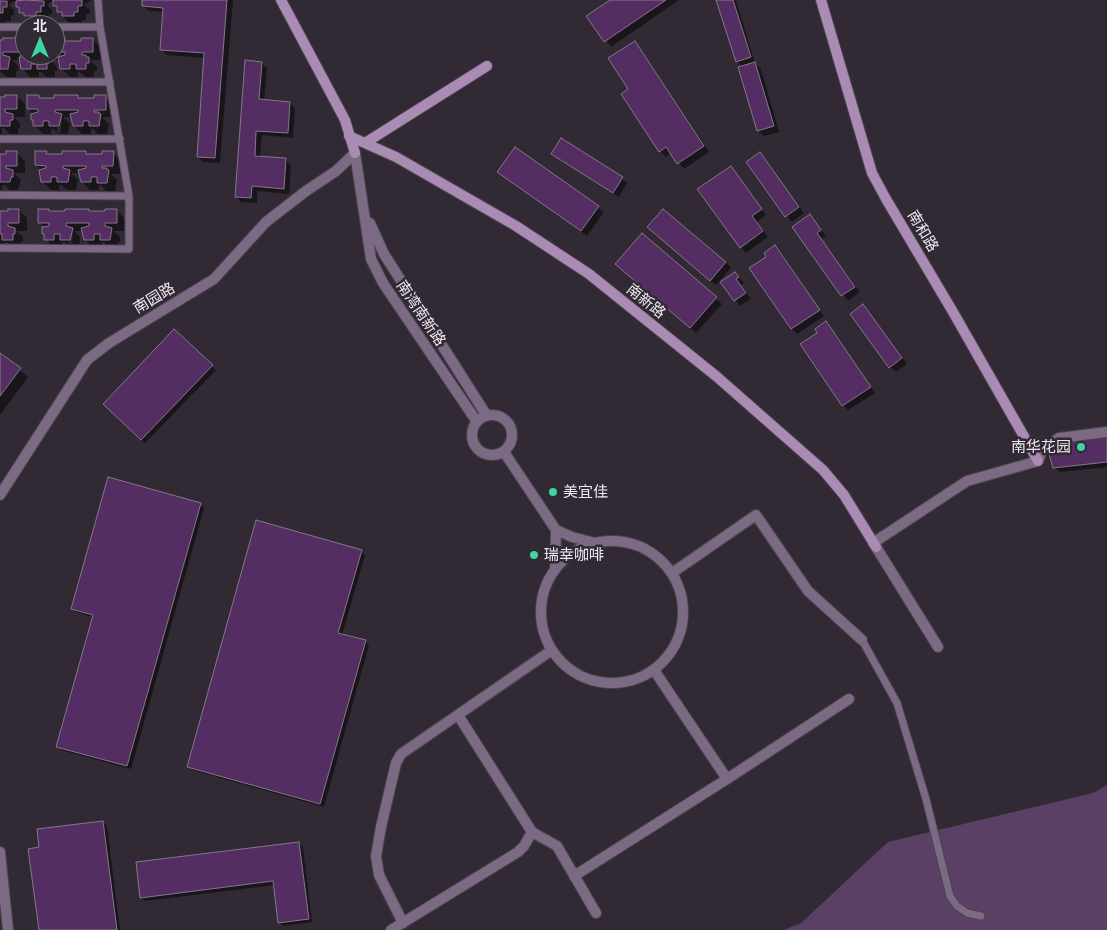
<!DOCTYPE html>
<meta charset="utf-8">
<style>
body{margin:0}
#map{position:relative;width:1107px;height:930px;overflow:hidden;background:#312934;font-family:"Exo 2","Noto Sans SC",sans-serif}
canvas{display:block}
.north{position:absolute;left:15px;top:15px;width:50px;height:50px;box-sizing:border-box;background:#312934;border:1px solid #7d757f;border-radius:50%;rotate:0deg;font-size:14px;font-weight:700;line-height:20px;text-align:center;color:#eee8f0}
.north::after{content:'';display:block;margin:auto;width:18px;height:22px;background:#3ed4a3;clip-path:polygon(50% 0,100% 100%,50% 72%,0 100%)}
</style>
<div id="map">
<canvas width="1107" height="930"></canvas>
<div class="north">北</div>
</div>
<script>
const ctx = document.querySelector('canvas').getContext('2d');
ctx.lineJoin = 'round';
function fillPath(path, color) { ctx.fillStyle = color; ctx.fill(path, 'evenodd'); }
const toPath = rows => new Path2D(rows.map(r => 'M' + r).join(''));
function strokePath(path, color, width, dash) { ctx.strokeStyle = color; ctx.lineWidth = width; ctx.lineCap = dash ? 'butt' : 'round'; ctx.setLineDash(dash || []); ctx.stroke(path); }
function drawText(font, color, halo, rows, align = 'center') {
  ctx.font = font + ' "Exo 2","Noto Sans SC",sans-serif'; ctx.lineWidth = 5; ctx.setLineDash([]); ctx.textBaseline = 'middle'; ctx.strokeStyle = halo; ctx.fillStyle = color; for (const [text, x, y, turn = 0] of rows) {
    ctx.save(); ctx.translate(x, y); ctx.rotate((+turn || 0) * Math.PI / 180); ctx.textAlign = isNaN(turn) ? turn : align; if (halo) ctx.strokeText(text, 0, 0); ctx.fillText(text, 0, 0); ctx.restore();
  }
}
const green = toPath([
 [1107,785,1107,930,784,930,801,923,888,842,1093,793]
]);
const shadow = toPath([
 [0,0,16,0,16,2,13,2,9,5,14,10,14,15,11,15,11,21,6,21,6,24,0,24],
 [22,0,54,0,54,2,50,2,47,5,52,10,52,14,49,14,49,20,44,20,44,24,34,24,29,21,17,6,23,2],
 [60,0,92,0,84,5,90,10,90,14,86,14,86,20,82,20,82,24,71,24,66,20,55,6],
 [144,0,233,0,220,163,203,162,198,157,205,58,167,55,161,49,164,12,149,11,143,6],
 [612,0,679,0,611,47,588,16],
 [717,0,736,0,755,63,761,69,779,132,764,136,758,131,742,67,737,62],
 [25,39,25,55,55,55,55,39,65,39,68,42,83,42,93,39,101,48,101,60,90,60,97,67,97,71,94,71,94,77,86,77,78,71,78,77,70,77,62,69,59,60,51,60,57,67,57,71,55,71,55,77,46,77,41,72,39,72,39,77,30,77,22,68,20,60,12,60,18,66,18,71,16,71,16,77,7,77,0,71,0,42],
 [634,43,640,48,709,152,684,169,671,153,666,157,660,151,623,94,630,89],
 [261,63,267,68,264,101,290,103,295,108,293,138,262,135,260,158,286,160,291,165,289,194,257,191,257,203,241,202,236,196],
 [16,96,25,104,25,117,14,117,20,123,20,128,18,128,18,134,10,134,4,128,2,128,2,134,0,134,0,98],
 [38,96,41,99,77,96,80,99,95,99,105,97,113,105,113,117,102,117,109,124,107,134,98,134,93,129,91,129,91,134,82,134,74,126,72,117,63,117,70,124,68,134,59,134,53,129,51,129,51,134,43,134,35,126,35,122,32,120,35,116,28,109],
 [60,116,62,118,60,133,57,132],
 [515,148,604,212,587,236,498,172],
 [46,152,49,155,85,153,88,155,103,155,113,153,121,161,121,174,111,174,117,180,115,191,106,191,101,185,99,185,99,190,90,190,82,182,80,173,71,173,78,180,76,190,67,190,61,185,59,185,59,190,51,190,43,182,43,172,36,165],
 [17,153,25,161,25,173,14,173,21,180,18,190,10,190,5,185,2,185,2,190,0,190,0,155],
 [553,154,622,178,627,183,619,197,558,159],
 [760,154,804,213,792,222,748,163],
 [730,167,766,215,757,222,768,237,746,253,741,247],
 [19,210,27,218,27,231,16,231,23,237,23,242,20,242,20,248,12,248,7,242,5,242,5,248,0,248,0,212],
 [49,210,52,212,88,210,91,212,116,210,124,218,124,231,114,231,120,237,120,242,118,242,118,248,109,248,104,242,102,242,102,248,93,248,85,239,83,231,74,231,80,237,79,248,70,248,65,242,62,242,62,248,54,248,46,239,46,236,43,233,45,228,39,222],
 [71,229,73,232,71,246,68,246],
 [810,216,826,236,821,239,860,292,848,301,794,228],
 [654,233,726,262,731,268,716,285],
 [643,234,722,304,696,333,622,269],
 [775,246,781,252,824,316,797,334,792,329,751,268,768,257],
 [735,273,744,283,741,285,751,299,740,306,722,282],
 [868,312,907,364,896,372,890,367],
 [826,323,831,328,875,393,848,410,843,405,819,334],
 [174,331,216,370,145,443,104,404],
 [0,354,28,377,0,415],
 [1107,436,1107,467,1060,472,1054,467],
 [200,504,204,508,131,769,61,750,57,746,93,617,76,612,73,609],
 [361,551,365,555,342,635,365,641,369,645,324,807,192,770,188,767],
 [103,822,107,826,120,930,40,930,41,848],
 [299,843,303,847,312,922,283,926,279,922,275,885,145,901,141,897]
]);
const building = toPath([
 [24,0,44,1,44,6,41,6,41,12,36,12,36,16,24,16,24,13,19,13,19,7,16,7,16,1,24,0],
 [53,0,82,0,82,6,78,6,78,12,74,12,74,16,62,16,62,12,57,12,57,6,53,6,53,0],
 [142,0,227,0,215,158,197,157,204,53,160,50,163,8,142,6,142,0],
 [610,0,666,0,604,42,586,16,610,0],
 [716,0,733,0,751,57,736,62,716,0],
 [0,1,7,1,7,7,3,7,3,13,0,13,0,1],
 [3,38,25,38,25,52,3,52,3,55,10,57,8,69,0,69,0,40,3,40,3,38],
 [55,38,65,38,65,41,81,41,81,38,93,38,93,52,82,52,82,55,86,55,86,57,89,57,89,63,86,63,86,69,76,69,76,64,70,64,70,69,60,69,58,57,65,55,65,52,55,52,55,38],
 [635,41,704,146,677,164,666,147,659,152,621,94,628,89,608,58,635,41],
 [21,55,47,55,47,57,49,57,49,63,47,63,47,69,37,69,37,64,31,64,31,69,21,69,19,57,21,57,21,55],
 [245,60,262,62,259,99,290,102,288,133,256,131,255,156,286,158,284,189,252,186,251,198,235,197,245,60],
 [755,62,774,126,757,131,738,67,755,62],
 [5,95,17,95,17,109,5,109,5,112,13,114,13,120,10,120,10,126,0,126,0,97,5,97,5,95],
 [27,95,39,95,39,98,54,98,54,95,78,95,78,98,94,98,94,95,106,95,106,110,94,110,94,112,99,112,99,114,101,114,99,126,89,126,89,121,83,121,83,126,73,126,70,114,78,112,78,110,55,110,55,112,62,114,59,126,49,126,49,121,43,121,43,126,33,126,33,120,31,120,31,114,38,112,38,109,27,109,27,95],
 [561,138,623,177,613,193,551,154,561,138],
 [515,147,599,206,581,231,497,172,515,147],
 [6,151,17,151,17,166,6,166,6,168,13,170,13,177,11,177,10,182,0,182,0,154,6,154,6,151],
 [35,151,47,151,46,154,62,154,62,151,86,151,86,154,102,154,102,151,114,151,113,166,102,166,102,168,107,168,107,170,109,170,107,183,97,183,97,177,91,177,91,182,81,182,78,170,86,168,86,166,63,166,63,168,70,170,68,182,57,182,57,177,51,177,51,182,41,182,39,170,46,168,46,166,35,165,35,151],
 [760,152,799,207,785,217,746,162,760,152],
 [731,166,762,209,752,216,763,231,740,248,697,189,731,166],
 [8,209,19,209,19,223,8,223,8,226,15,228,15,234,13,234,13,240,2,240,2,234,0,234,0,211,8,211,8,209],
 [38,209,49,209,49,211,65,211,65,209,89,209,89,211,105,211,105,209,117,209,117,223,105,223,105,226,112,228,110,240,100,240,100,234,94,234,94,240,84,240,81,228,89,226,89,223,66,223,66,226,73,228,70,240,60,240,60,234,54,234,54,240,44,240,44,234,42,234,42,227,49,226,49,223,38,223,38,209],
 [663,209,726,262,710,281,647,227,663,209],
 [810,214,821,230,817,233,855,287,841,296,792,227,810,214],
 [642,233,717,297,690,328,615,264,642,233],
 [775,245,820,310,791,329,749,268,766,257,764,253,775,245],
 [735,272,739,277,736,279,746,293,734,301,720,282,735,272],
 [863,304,902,358,889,368,850,314,863,304],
 [826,321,871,387,842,406,800,344,817,333,815,329,826,321],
 [174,329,213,365,141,440,103,404,174,329],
 [0,353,21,368,0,396,0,353],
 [1107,435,1107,462,1053,468,1049,454,1063,441,1107,435],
 [108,477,201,503,127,766,56,747,93,615,71,609,108,477],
 [256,520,362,550,338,633,366,640,320,804,187,767,256,520],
 [103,821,117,930,39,930,28,849,39,847,37,829,103,821],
 [299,842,309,919,278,923,273,881,140,898,136,862,299,842]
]);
const lane = toPath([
 [0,27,25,27],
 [55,27,100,27],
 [0,82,110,82],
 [0,139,120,139],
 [0,195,129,196],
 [0,248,129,249,129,196,100,27,98,0],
 [862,640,897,703,926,799,950,896,957,906,967,913,981,916]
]);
const street = toPath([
 [355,153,371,259,383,283,477,422],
 [370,223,384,254,487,416],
 '472 435a20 20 0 1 1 40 0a20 20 0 1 1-40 0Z',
 [504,452,556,530,555,570],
 [0,495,87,360,109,343,214,279,266,222,306,191,336,171,355,153],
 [556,530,572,537,595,543],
 '541 612a71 71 0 1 1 142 0a71 71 0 1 1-142 0Z',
 [873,543,967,481,1038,461,1042,451,1048,445,1059,438,1107,432],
 [876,547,938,647],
 [672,573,756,515,808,591,862,640],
 [654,670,727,779],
 [458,715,532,832,557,846,596,913],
 [0,852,8,930],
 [574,876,727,779,849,699],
 [403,923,379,875,376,856,381,827,396,763,401,754,552,650],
 [391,930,518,852,524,846,532,832]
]);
const secondary = toPath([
 [281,0,345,120,355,153],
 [821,0,872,173,886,199,953,312,1038,461],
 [349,136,396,157,516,226,589,274,716,376,823,470,844,495,876,547],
 [365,143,487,66]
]);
const markers = [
 [1081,447,5,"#3ed4a3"],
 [553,492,5,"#3ed4a3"],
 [534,555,5,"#3ed4a3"]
];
const streetNames = [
 ["南和路",923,231,59],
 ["南园路",154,298,-31],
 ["南新路",646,301,39],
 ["南湾南新路",421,313,56]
];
const poiNames = [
 ["南华花园",1071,447,"right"],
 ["美宜佳",563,492],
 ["瑞幸咖啡",544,555]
];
fillPath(green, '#5a4064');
fillPath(shadow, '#0007');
fillPath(building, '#542d63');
strokePath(building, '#837986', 1);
strokePath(lane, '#4b444e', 9);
strokePath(street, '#4b444e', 12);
strokePath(secondary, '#4b444e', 12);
strokePath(lane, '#7c6983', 7);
strokePath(street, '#7c6983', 10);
strokePath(secondary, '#a98bb4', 10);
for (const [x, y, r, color] of markers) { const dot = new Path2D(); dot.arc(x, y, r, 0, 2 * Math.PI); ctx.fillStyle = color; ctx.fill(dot); strokePath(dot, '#312934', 2); }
drawText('15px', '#eee8f0', '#312934', streetNames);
drawText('15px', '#eee8f0', '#312934', poiNames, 'left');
</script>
